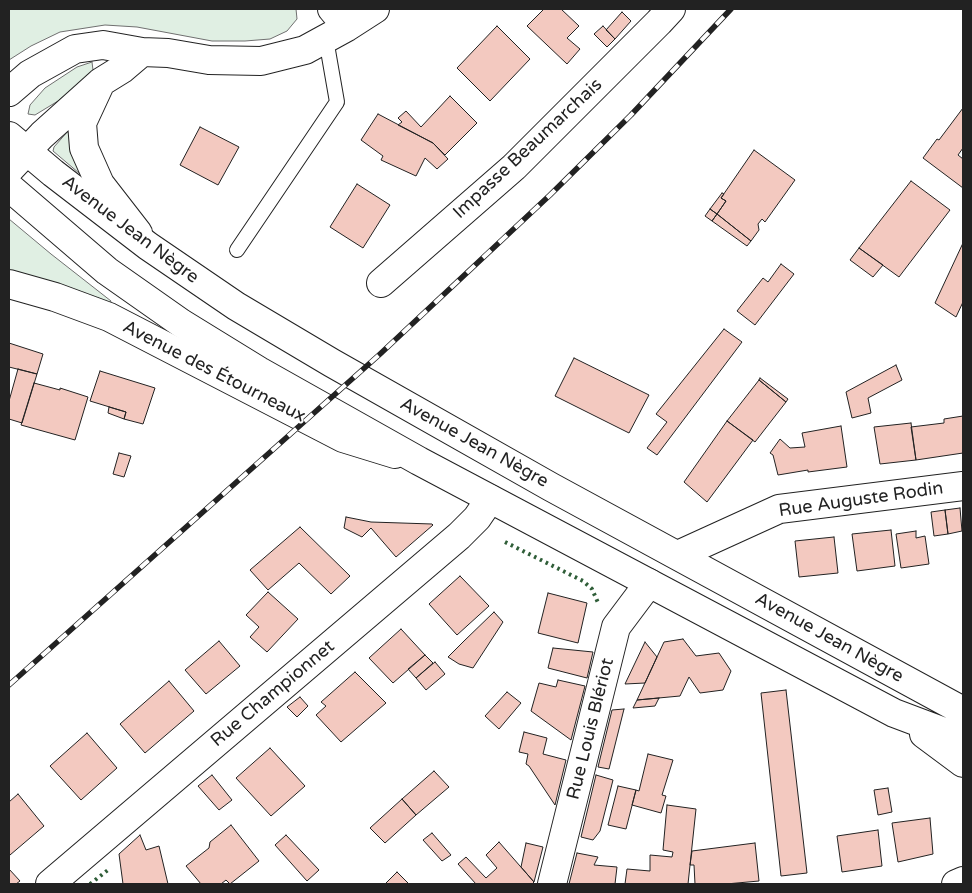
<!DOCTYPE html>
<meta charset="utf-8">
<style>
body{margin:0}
#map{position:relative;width:972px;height:893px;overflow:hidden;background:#fff;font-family:"Varela Round",sans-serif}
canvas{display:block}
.frame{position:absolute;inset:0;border:10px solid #222;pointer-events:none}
</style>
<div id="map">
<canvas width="972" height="893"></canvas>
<div class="frame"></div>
</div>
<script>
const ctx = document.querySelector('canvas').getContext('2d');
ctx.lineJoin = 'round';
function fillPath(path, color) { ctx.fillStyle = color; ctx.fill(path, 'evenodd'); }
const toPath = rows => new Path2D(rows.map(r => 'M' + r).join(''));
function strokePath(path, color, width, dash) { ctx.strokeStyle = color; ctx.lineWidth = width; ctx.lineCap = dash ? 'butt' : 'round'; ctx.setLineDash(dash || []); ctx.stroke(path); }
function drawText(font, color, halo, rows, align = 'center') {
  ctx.font = font + ' "Varela Round",sans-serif'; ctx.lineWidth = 4; ctx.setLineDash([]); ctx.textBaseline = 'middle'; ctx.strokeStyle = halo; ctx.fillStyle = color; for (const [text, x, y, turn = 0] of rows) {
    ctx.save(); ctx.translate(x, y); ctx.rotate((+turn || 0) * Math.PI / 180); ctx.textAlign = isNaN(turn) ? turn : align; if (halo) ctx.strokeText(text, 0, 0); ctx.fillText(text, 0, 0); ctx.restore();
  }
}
const green = toPath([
 [9,9,296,9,297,19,287,31,270,39,245,41,212,41,137,27,105,25,60,32,31,46,9,60,9,9],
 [92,62,93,70,79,84,58,101,35,115,28,114,30,105,45,88,77,67,92,62],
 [69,130,99,190,53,151,54,147,69,130],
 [9,219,51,254,111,301,108,309,9,277,9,219]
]);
const building = toPath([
 [544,9,561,9,579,26,567,38,580,49,567,64,527,26,544,9],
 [622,12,631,21,615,39,606,30,622,12],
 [497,26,530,59,490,101,457,68,497,26],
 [603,26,615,39,607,47,594,34,603,26],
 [450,96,477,123,445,155,433,143,398,125,402,122,398,118,406,111,421,127,450,96],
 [963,108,963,148,958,155,963,159,963,188,923,158,937,139,939,140,963,108],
 [378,114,433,143,448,159,437,169,425,158,416,176,381,160,383,156,361,140,378,114],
 [200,127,239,147,218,185,180,165,200,127],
 [754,150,795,180,765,222,762,219,758,224,759,230,751,241,717,214,726,201,721,198,754,150],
 [911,181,950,210,899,277,859,248,911,181],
 [357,184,390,205,363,248,330,227,357,184],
 [722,193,724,194,721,198,726,201,717,214,710,209,722,193],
 [710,209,717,214,712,221,705,216,710,209],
 [717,214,751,241,747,246,712,221,717,214],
 [963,243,963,302,956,317,935,303,963,243],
 [859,248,883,265,873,277,850,260,859,248],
 [781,264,794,274,755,325,737,311,763,278,768,282,781,264],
 [724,329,742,342,657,455,647,448,667,422,656,414,724,329],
 [9,343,43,354,37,374,9,367,9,343],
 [574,358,649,395,629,433,555,396,574,358],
 [896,365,902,380,868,398,871,413,852,418,846,392,896,365],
 [18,369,37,374,22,423,9,419,9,401,18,369],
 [100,371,155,388,143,424,124,419,126,412,90,401,100,371],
 [760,378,788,399,786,402,759,380,760,378],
 [759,380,786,402,755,442,727,421,759,380],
 [34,383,60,390,60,388,88,397,75,440,21,425,34,383],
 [109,407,126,412,124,419,108,413,109,407],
 [963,416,963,453,916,460,911,427,944,423,944,419,963,416],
 [727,421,753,440,707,502,684,482,727,421],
 [911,423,916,460,880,464,874,427,911,423],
 [841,426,847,467,808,472,808,470,778,475,773,455,770,453,780,439,790,448,805,447,802,433,841,426],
 [119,453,131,456,124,477,113,474,119,453],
 [960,508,962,531,948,534,945,510,960,508],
 [945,510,948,534,934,536,931,512,945,510],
 [346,517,371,522,432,524,433,525,396,557,371,528,362,537,344,528,346,517],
 [300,527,350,576,331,594,299,563,268,590,250,570,300,527],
 [891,530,895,566,857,571,852,534,891,530],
 [916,531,916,538,925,536,929,564,901,568,896,534,916,531],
 [834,537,838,573,799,577,795,541,834,537],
 [460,576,489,606,457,635,429,604,460,576],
 [268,592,298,619,267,652,250,637,259,627,246,615,268,592],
 [548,593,587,603,578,643,538,633,548,593],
 [494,612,503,622,473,668,459,664,448,657,464,641,494,612],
 [401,629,425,655,393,683,369,658,401,629],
 [683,639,696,656,719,653,731,671,723,690,700,693,689,677,680,696,637,700,664,642,683,639],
 [219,641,240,666,206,694,185,670,219,641],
 [645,642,657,657,645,683,625,684,645,642],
 [553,648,593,652,587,678,548,668,553,648],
 [425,655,433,663,416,678,408,669,425,655],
 [435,662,445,674,426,690,416,678,435,662],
 [355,672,386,703,341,742,316,715,326,706,321,702,355,672],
 [558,680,585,686,571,740,531,711,539,683,556,687,558,680],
 [169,681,194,711,145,753,120,724,169,681],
 [786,690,807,873,781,876,761,693,786,690],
 [507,692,521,703,499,729,485,716,507,692],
 [300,697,308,706,297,717,287,707,300,697],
 [659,698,655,706,633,708,637,700,659,698],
 [624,709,609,769,598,767,612,710,624,709],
 [524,732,547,738,543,754,566,760,555,805,529,766,526,764,528,754,519,752,524,732],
 [87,733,117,768,81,800,50,766,87,733],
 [270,748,305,786,271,816,236,778,270,748],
 [648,754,673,760,662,795,666,796,661,813,632,805,636,790,639,791,648,754],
 [434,771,449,787,416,815,402,799,434,771],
 [212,775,232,800,219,810,198,786,212,775],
 [596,775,613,780,600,831,593,840,581,837,596,775],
 [618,786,636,790,626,829,608,825,618,786],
 [888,788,892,812,878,815,874,790,888,788],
 [18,794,44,826,10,855,9,853,9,802,18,794],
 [402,799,416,815,385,843,370,828,402,799],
 [667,805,696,809,688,884,625,884,627,869,650,871,650,855,672,857,673,852,663,850,667,805],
 [930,818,933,854,898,862,892,823,930,818],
 [231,825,259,861,230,884,226,880,221,884,201,884,186,866,209,848,210,842,231,825],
 [878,830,882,866,842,872,837,836,878,830],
 [432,833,451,855,442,861,423,840,432,833],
 [140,835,146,850,159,846,168,884,123,884,119,854,140,835],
 [286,835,319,870,307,881,275,845,286,835],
 [499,842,534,882,532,884,476,884,458,864,466,857,486,878,497,868,486,855,499,842],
 [526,843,543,847,534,882,521,867,526,843],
 [755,843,759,881,726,884,695,884,694,865,690,865,692,851,755,843],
 [577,853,598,857,594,865,617,867,615,884,569,884,577,853],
 [9,869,20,881,16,884,9,884,9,869],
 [397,872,409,884,385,884,397,872]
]);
const lane = toPath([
 [237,250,337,102,326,39]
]);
const street = toPath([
 [332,9,347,27],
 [101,82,82,123,84,148,100,184,138,233],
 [9,92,30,74,75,49,103,45,142,52,168,53,209,60,261,61,305,50,347,27,375,9],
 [9,170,42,135,101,82,122,69,142,52],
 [381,283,514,167,659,22,671,9],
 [9,284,55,297,109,317,343,438,395,454],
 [678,555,779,509,963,486],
 [50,884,459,536,477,518,490,499],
 [552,884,616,627,649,583],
 [956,884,963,881]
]);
const secondary = toPath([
 [9,136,53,173,148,246,236,306,332,363,551,487,963,711],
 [9,187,107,271,181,323,259,371,419,461,894,713,963,739],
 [924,734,963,763]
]);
const rail = toPath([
 [9,685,379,355,550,195,631,115,731,9]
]);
const hedge = toPath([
 [505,542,583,581,592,589,599,605],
 [90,884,108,870]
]);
const streetNames = [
 ["Impasse Beaumarchais",528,149,-43],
 ["Avenue Jean Nègre",130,230,37],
 ["Avenue des Étourneaux",214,372,27],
 ["Avenue Jean Nègre",474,443,29],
 ["Rue Auguste Rodin",861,500,-8],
 ["Avenue Jean Nègre",829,638,29],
 ["Rue Championnet",273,694,-40],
 ["Rue Louis Blériot",591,729,-76]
];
fillPath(green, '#e0efe3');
strokePath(green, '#6f6f6f', 1);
fillPath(building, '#f3c9c0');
strokePath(building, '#222', 1);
strokePath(lane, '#222', 16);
strokePath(street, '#222', 30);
strokePath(secondary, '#222', 30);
strokePath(lane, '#fff', 14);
strokePath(street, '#fff', 28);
strokePath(secondary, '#fff', 28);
strokePath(rail, '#222', 5.5);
strokePath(rail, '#fff', 4, [11]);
strokePath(hedge, '#2f5e38', 4, [2.5, 4]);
drawText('18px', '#222', '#fff', streetNames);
</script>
